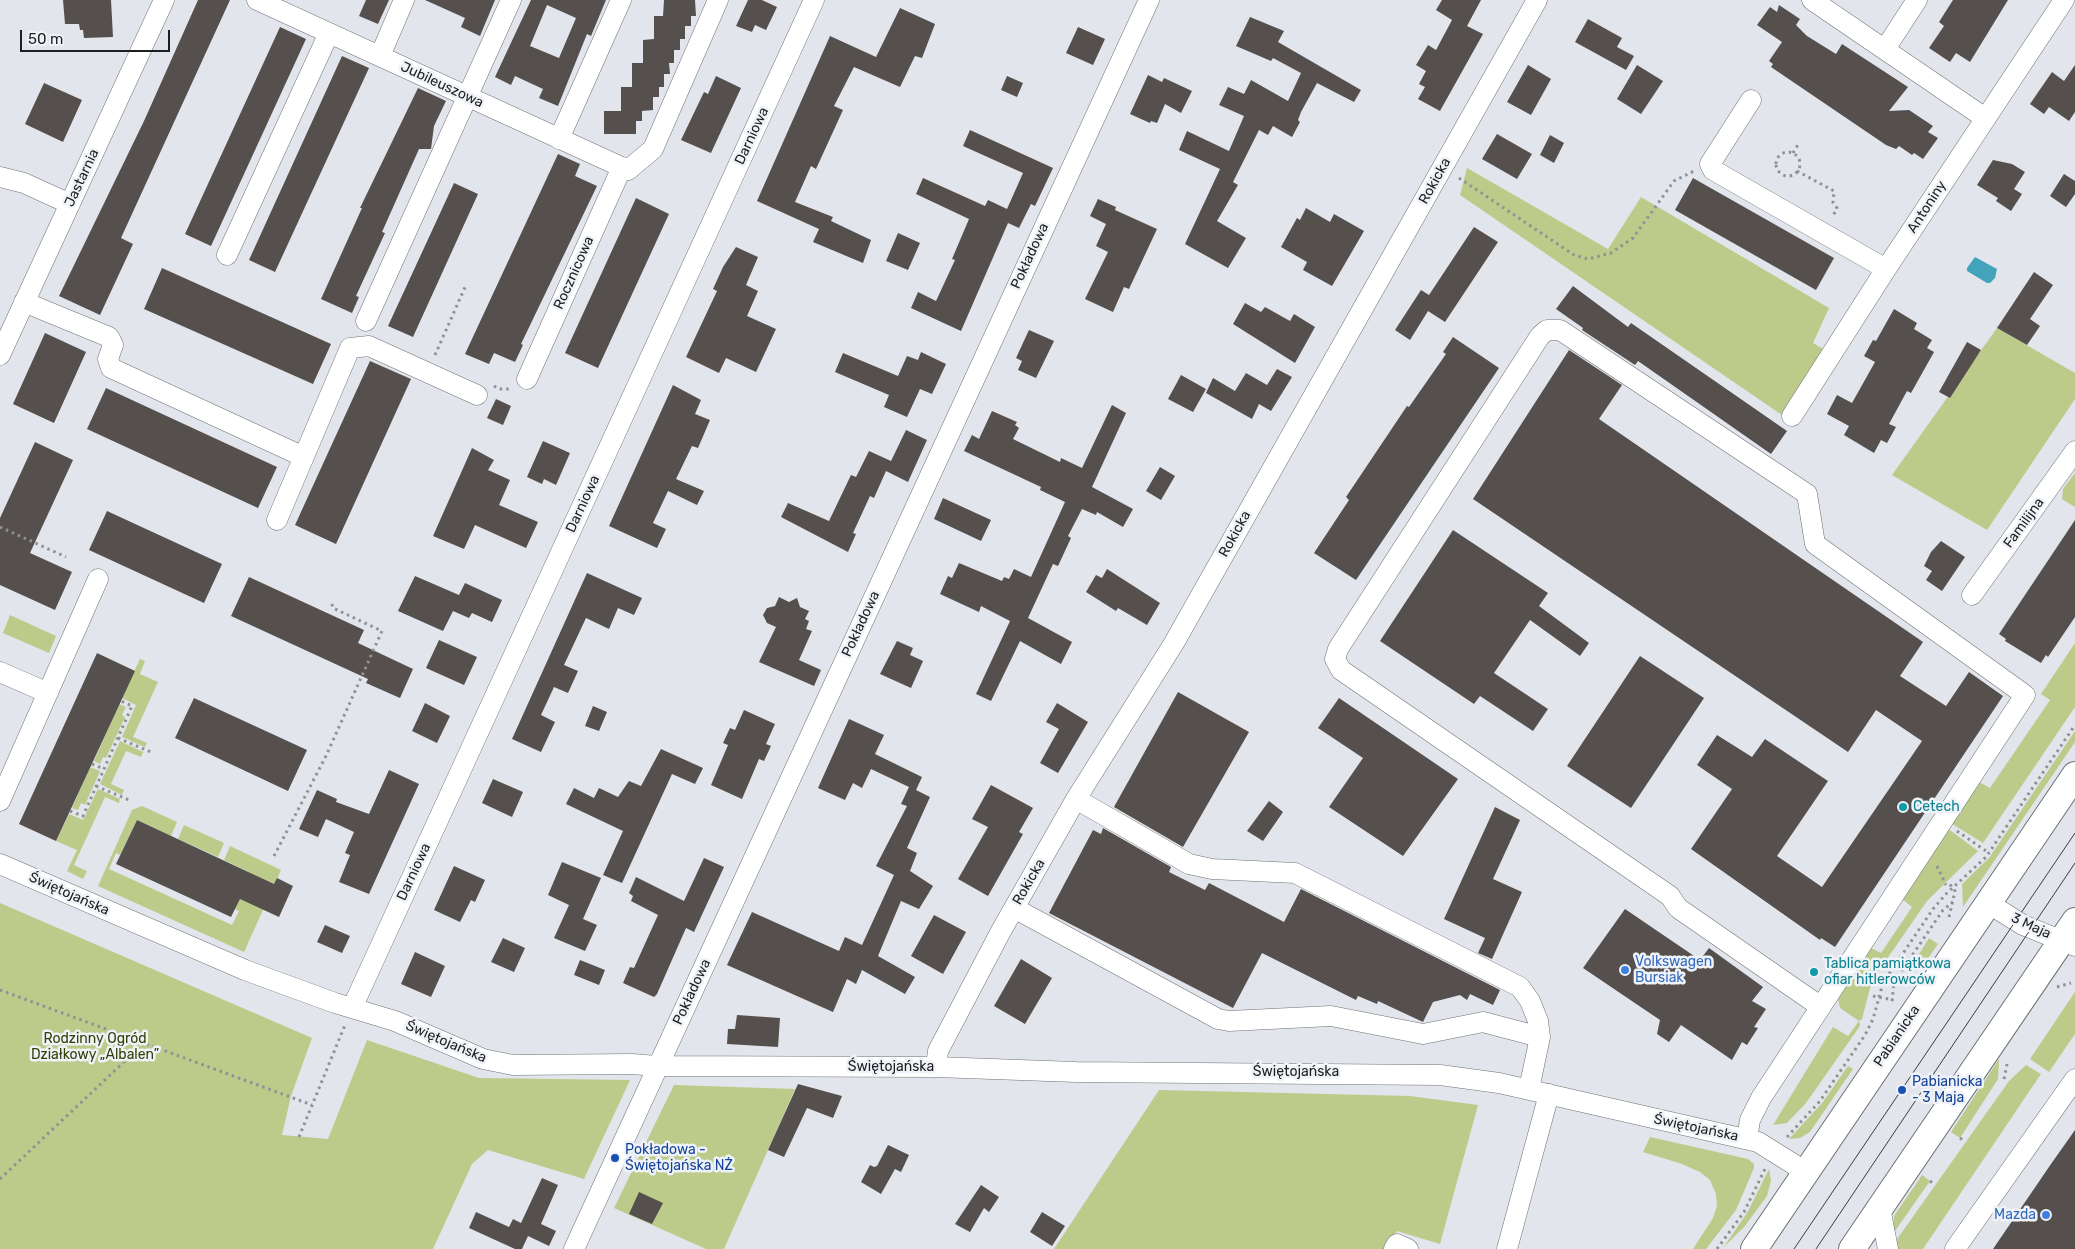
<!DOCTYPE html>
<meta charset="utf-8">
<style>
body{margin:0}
#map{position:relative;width:2075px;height:1249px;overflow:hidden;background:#e2e5eb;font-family:Rubik,sans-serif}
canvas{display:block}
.scale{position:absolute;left:20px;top:30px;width:150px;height:22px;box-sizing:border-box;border:2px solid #1d1e20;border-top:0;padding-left:6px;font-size:15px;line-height:18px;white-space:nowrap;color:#1d1e20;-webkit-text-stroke:4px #eff3f8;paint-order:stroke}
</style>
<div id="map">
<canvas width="2075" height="1249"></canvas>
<div class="scale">50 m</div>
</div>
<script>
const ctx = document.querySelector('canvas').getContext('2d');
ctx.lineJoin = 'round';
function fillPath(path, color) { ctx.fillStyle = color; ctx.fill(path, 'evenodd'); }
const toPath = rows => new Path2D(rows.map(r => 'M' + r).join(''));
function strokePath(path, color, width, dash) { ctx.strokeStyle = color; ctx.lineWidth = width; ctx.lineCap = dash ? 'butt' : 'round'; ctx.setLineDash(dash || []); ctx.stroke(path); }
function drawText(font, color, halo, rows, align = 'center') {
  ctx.font = font + ' Rubik,sans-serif'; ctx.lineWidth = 5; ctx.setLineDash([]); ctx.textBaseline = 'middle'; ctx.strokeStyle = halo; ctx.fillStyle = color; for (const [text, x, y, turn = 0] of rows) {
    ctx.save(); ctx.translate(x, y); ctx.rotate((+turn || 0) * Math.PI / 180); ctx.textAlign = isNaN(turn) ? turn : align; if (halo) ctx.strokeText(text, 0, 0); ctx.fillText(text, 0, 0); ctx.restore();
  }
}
const green = toPath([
 [1467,168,1608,249,1641,197,1829,308,1813,343,1825,350,1782,415,1460,195],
 [1997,328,2075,373,2075,399,1987,530,1892,475],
 [2075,473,2075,507,2062,499,2063,489],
 [10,615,56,636,49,653,3,633],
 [2075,643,2075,707,1983,843,1949,822,1977,781,1990,788,2050,700,2041,694],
 [140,659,145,661,140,674,158,682,133,737,147,743,145,747,122,737,136,705,122,698],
 [119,704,126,707,122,715,125,717,106,758,103,757,100,764,94,761],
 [2075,731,2075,742,1963,907,1962,884,1989,858],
 [120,741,143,752,141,757,126,751,111,784,124,790,122,795,100,784],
 [90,767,100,771,85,805,81,803,78,810,72,808],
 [98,789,120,799,119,803,105,797,74,865,87,871,83,879,67,871,77,850,56,841,69,814,83,820],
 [142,806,177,822,171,836,137,820,120,855,116,853,109,869,232,925,239,911,235,909,251,873,224,860,230,846,281,870,244,952,98,886,132,810],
 [184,825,224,843,218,857,178,839],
 [1947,828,1978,851,1927,901,1878,972,1870,988,1862,1019,1859,1021,1860,1026,1806,1103,1787,1123,1773,1125,1833,1027,1848,1036,1859,1021,1840,1008,1837,994,1867,946,1881,953,1912,907,1902,899],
 [0,903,312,1038,291,1096,282,1135,328,1139,367,1040,479,1078,630,1080,584,1179,488,1150,472,1164,433,1249,0,1249],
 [1929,938,1938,944,1922,967,1914,962],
 [2075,992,2075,1034,2049,1072,2030,1059],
 [1999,1059,1998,1079,1960,1138,1951,1132],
 [2026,1065,2041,1074,1923,1249,1897,1249,1895,1242,2009,1081],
 [1848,1066,1853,1069,1810,1132,1800,1138,1789,1139,1823,1102],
 [674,1085,795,1089,724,1249,706,1249,614,1208],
 [1159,1090,1410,1096,1478,1105,1440,1244,1397,1231,1385,1249,1054,1249],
 [1650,1137,1748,1159,1754,1164,1754,1168,1736,1210,1706,1249,1693,1249,1713,1218,1717,1206,1716,1194,1710,1180,1700,1172,1682,1164,1643,1152],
 [1769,1169,1771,1181,1767,1196,1745,1226,1723,1248,1747,1213],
 [1922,1175,1930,1181,1893,1234,1894,1216]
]);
const water = toPath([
 [1975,257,1997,269,1995,278,1990,283,1987,283,1967,271,1967,268]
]);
const building = toPath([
 [63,0,111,0,113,37,84,38,83,30,80,30,79,24,65,24],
 [198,0,230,0,121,238,133,244,100,315,59,296,144,121],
 [366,0,389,0,378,24,359,16],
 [425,0,495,0,480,36,461,27,465,18],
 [531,0,606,0,591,36,587,34,558,106,539,98,543,89,515,76,511,85,495,77],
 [547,5,576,18,559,58,530,46],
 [664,0,695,0,696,16,691,16,691,26,685,26,685,39,680,39,680,50,674,50,674,63,669,63,670,74,664,74,664,87,659,87,659,97,653,97,653,110,642,111,642,121,636,121,636,134,604,134,604,111,621,111,621,87,632,87,632,63,643,63,643,40,654,39,654,16,663,16],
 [748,0,762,0,777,7,766,30,755,25,752,32,736,26],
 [1442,0,1481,0,1467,26,1483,34,1440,111,1418,99,1425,87,1419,84,1426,71,1416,65,1428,45,1436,50,1452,20,1436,10],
 [1953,0,2008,0,1970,62,1956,53,1950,62,1929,48,1944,26,1939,22],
 [1779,5,1800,19,1796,25,1807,36,1836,54,1842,44,1908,87,1889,111,1909,110,1933,126,1928,132,1938,138,1923,159,1914,153,1912,155,1899,146,1896,149,1886,145,1771,67,1773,64,1769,61,1782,42,1757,25,1770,7,1777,12],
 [900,8,935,24,922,58,915,56,900,87,854,67,834,106,843,110,816,169,811,166,795,202,833,217,831,221,871,240,863,263,813,242,819,229,757,201,830,36,876,57],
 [1250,17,1284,31,1278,42,1361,90,1354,102,1317,83,1301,112,1298,120,1300,122,1292,137,1273,126,1268,135,1259,130,1233,182,1238,185,1217,221,1246,238,1228,268,1185,244,1220,169,1179,150,1187,131,1229,151,1244,116,1219,105,1228,87,1244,94,1251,80,1288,101,1301,73,1273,58,1271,61,1236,46],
 [1588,19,1622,38,1617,47,1634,56,1626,70,1575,42],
 [280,27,306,39,211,246,185,234],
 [1078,27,1105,39,1093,65,1066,53],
 [342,56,369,68,275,272,249,260],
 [1528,65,1551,79,1531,115,1507,102],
 [1637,65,1663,81,1641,114,1617,99],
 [2075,65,2075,112,2069,121,2049,107,2044,114,2030,104,2052,72,2064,81],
 [1148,75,1162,82,1164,78,1192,91,1181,113,1165,104,1157,123,1151,121,1150,123,1130,114],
 [716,76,741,88,711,153,681,140,704,92,708,94],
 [1007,76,1023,83,1017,97,1001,90],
 [44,83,82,100,63,142,25,124],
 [418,88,446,101,434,126,431,149,419,149,382,232,385,233,356,296,359,297,352,313,321,299,362,208,360,208],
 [970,130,1053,168,1035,206,1031,204,1019,228,1008,223,961,331,911,308,918,292,936,301,955,260,952,259,969,219,916,194,923,178,985,206,988,200,1007,209,1023,173,963,146],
 [1497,134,1532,154,1517,179,1482,159],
 [1550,135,1564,143,1554,163,1540,155],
 [558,154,580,164,575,176,597,186,521,344,523,345,515,362,494,353,489,364,465,354],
 [1993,160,2012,164,2025,172,2014,189,2022,194,2011,211,1996,201,1998,198,1977,185],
 [2064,174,2075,181,2075,194,2066,207,2050,196],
 [1693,178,1834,258,1816,290,1675,210],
 [454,183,478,194,413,337,388,326],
 [636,198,669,214,598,368,565,353],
 [1098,199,1116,207,1115,210,1157,229,1129,289,1124,287,1113,312,1085,299,1108,252,1096,246,1106,224,1090,216],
 [1306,208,1330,222,1334,214,1364,231,1332,286,1303,270,1307,262,1281,247,1297,218,1300,220],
 [1474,227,1498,242,1445,322,1428,311,1410,340,1395,330,1421,290,1429,295],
 [898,233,920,243,908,270,886,261],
 [736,247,758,257,746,285,758,291,747,316,776,329,756,372,726,358,719,373,686,357,717,291,713,289,723,267],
 [162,268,331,344,313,384,144,309],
 [2034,272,2053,285,2030,319,2040,326,2027,345,1997,328],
 [1573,286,1628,327,1631,323,1787,431,1771,454,1638,361,1635,365,1582,330,1583,328,1556,309],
 [1245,303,1261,312,1265,307,1290,321,1294,314,1315,327,1295,363,1233,324],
 [1894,309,1917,323,1914,329,1932,340,1927,348,1934,352,1911,393,1907,391,1889,424,1896,427,1887,443,1881,440,1874,453,1844,435,1849,426,1827,414,1837,395,1852,403,1875,362,1864,356,1873,340,1876,341],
 [1029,330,1054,341,1036,378,1018,370,1022,361,1016,358],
 [45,333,86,352,54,423,13,404],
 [1453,337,1499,368,1356,580,1314,553,1349,500,1346,497,1407,406,1409,407,1446,354,1443,352],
 [1967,342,1981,350,1950,398,1939,392],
 [1569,350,1622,385,1599,419,1923,642,1900,676,1946,706,1969,672,2003,696,1835,947,1821,938,1820,940,1691,849,1732,789,1697,765,1717,735,1752,757,1765,739,1828,781,1777,856,1822,887,1922,741,1876,710,1848,752,1473,499],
 [921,352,946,364,932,394,920,389,907,417,884,407,889,395,835,372,843,353,898,376,907,356,918,360],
 [370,361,411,379,336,544,295,525],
 [1277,369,1292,377,1271,411,1259,404,1252,419,1206,393,1213,378,1235,391,1246,373,1267,385],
 [1181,375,1206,389,1193,412,1168,399],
 [673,385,701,400,695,414,710,420,698,448,692,446,676,479,704,491,697,505,668,491,653,523,666,529,657,548,609,526],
 [106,388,277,467,258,508,87,429],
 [496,399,511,406,503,425,487,418],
 [1112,405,1126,413,1092,487,1133,509,1123,527,1097,512,1096,515,1082,509,1068,536,1071,538,1058,566,1053,564,1028,618,1072,642,1061,664,1020,641,991,701,976,694,1010,621,981,606,979,612,940,594,948,576,952,578,959,563,1002,581,1004,577,1009,579,1014,569,1031,577,1065,502,1040,490,1041,487,964,451,972,435,979,439,992,411,1017,422,1015,425,1019,428,1013,439,1060,462,1061,458,1082,468],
 [906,430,927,440,908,482,886,471,874,498,870,496,853,533,856,534,848,552,781,517,788,503,829,521,851,475,856,477,869,451,891,461],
 [543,441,570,453,556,485,544,479,542,484,527,477],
 [35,442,73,460,30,553,72,572,55,610,0,585,0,518],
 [472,448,494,460,488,470,510,480,499,505,538,522,526,548,475,525,464,549,433,536],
 [1160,467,1175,476,1161,500,1146,491],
 [943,498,991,520,981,541,934,519],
 [107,511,222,564,204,603,89,550],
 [2075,520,2075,617,2048,657,2046,655,2041,663,2005,641,2006,639,1999,634],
 [1453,530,1548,593,1539,606,1589,643,1580,656,1530,620,1494,673,1548,709,1533,731,1480,696,1474,704,1380,641],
 [1941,541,1965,557,1942,591,1926,580,1932,571,1924,566,1931,552],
 [1107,569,1160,603,1147,625,1118,608,1116,611,1086,592,1096,575,1102,578],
 [587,573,642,598,634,615,618,608,609,629,586,618,564,665,578,671,568,693,554,687,541,715,555,722,541,752,512,739],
 [415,576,459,595,465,583,502,600,492,622,472,613,469,618,453,611,443,631,398,611],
 [249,577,364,630,358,643,413,669,400,698,366,683,368,679,231,616],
 [779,597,789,602,797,598,800,607,809,611,805,619,809,621,806,629,812,631,799,660,821,670,814,686,759,662,776,627,767,623,763,615,767,608,775,606],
 [439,640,477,657,464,685,426,668],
 [897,641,913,648,910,655,923,661,911,688,880,674],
 [97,653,135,671,56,841,19,824],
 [1640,656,1704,698,1631,808,1567,766],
 [1178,692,1249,732,1183,847,1114,807],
 [194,698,307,750,288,791,175,738],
 [1339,698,1458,779,1403,856,1329,807,1363,758,1318,728],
 [425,703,450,716,437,743,412,731],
 [1057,703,1088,722,1058,773,1040,763,1059,729,1046,722],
 [593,706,607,712,599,731,585,726],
 [744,710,775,724,766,744,771,746,764,761,759,759,742,799,711,785,728,745,723,743,730,728,735,730],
 [849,719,884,735,875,754,922,777,916,790,930,797,907,848,917,853,910,871,933,886,919,909,901,901,878,956,915,977,905,994,862,970,856,984,847,979,833,1012,727,965,752,912,839,951,845,937,862,945,894,875,876,866,907,806,901,804,909,787,871,769,862,788,853,783,845,800,818,788],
 [661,749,703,768,695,784,672,774,622,883,603,875,623,831,566,804,574,788,594,798,599,788,618,797,629,781,641,786],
 [389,770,419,784,369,894,339,882,350,855,345,853,354,832,326,819,318,837,299,829,317,790,337,799,336,802,369,814],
 [493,779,523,792,512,817,482,803],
 [991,785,1033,808,1019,832,1023,834,988,896,958,879,988,827,972,819],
 [1269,801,1283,812,1263,841,1247,831],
 [1495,807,1520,820,1493,879,1522,892,1492,959,1478,953,1485,938,1444,919],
 [137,820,274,884,277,878,293,886,279,917,240,899,231,917,116,864],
 [1103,828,1171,867,1169,872,1205,890,1209,883,1284,922,1301,889,1500,990,1493,1005,1470,994,1467,1000,1460,995,1433,1002,1423,1022,1378,1001,1377,1004,1358,996,1356,1000,1262,953,1233,1008,1049,913,1093,830,1101,834],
 [704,858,724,867,694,932,686,928,657,994,654,997,623,983,630,967,634,968,658,915,631,901,633,896,629,893,636,877,684,901],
 [562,862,601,878,583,919,597,925,585,951,554,938,569,905,548,895],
 [454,866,485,880,475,902,471,900,460,922,434,910],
 [1625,909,1700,960,1709,948,1763,987,1752,1001,1766,1009,1754,1027,1758,1028,1747,1045,1742,1042,1732,1060,1681,1025,1669,1042,1657,1034,1660,1020,1583,968],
 [934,915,966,932,943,974,911,956],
 [325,925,350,936,342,953,317,942],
 [503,938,525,948,514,972,491,962],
 [415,952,445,966,431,997,401,984],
 [1021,959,1052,978,1025,1024,994,1006],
 [580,960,605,970,599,985,574,975],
 [737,1015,780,1018,778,1047,727,1044,728,1029,735,1029],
 [798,1084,842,1096,833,1118,807,1108,784,1157,768,1150],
 [2075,1130,2075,1249,1993,1249,2051,1164],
 [888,1145,909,1155,901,1172,895,1169,881,1194,861,1182,870,1165,874,1167,877,1166],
 [542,1178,558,1185,541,1224,556,1231,549,1246,528,1236,522,1249,515,1249,469,1228,476,1212,509,1227,513,1219,521,1223],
 [981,1185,999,1197,989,1212,984,1208,970,1232,955,1224],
 [639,1192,663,1203,652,1224,629,1214],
 [1042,1212,1065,1226,1052,1246,1030,1232]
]);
const path = toPath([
 '1776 164a12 12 0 1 1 24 0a12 12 0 1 1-24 0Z',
 [1793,153,1799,143],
 [1797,171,1834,191,1833,203,1837,208,1833,216],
 [1459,178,1574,255,1588,259,1611,253,1633,238,1674,181,1694,171],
 [435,355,466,285],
 [494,386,499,389,512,389],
 [0,527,66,557],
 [118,738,151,752],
 [92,764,104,769],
 [96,786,129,800],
 [70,811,83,816,132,706,121,701],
 [1957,831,1989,853],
 [274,856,326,756,382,631,333,608,331,601],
 [1937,866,1946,885],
 [1949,917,1955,891,1949,883],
 [2057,987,2071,983],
 [0,990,312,1105],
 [1873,996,1893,1000],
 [1892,1001,1894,982,1943,910,1953,902],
 [2004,1079,2007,1064],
 [299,1137,345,1025],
 [1787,1137,1820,1101,1865,1035,1873,1019,1883,983,1933,909,1946,894,1986,857,2075,725],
 [1960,1138,1963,1140],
 [0,1179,144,1043],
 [1930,1181,1934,1184],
 [1717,1249,1744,1212,1765,1169]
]);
const minor = toPath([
 [257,0,628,170,653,149,718,0],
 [1812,0,1985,118],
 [1885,49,1917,0],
 [380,56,404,0],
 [1751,100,1710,164,1713,170,1886,269],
 [559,139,621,0],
 [0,177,24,183,70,204],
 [227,255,329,33],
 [24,302,109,337,113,345,108,359,111,368,304,457],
 [366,321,511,0],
 [0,355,164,0],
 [527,379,622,167],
 [1792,416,1886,269,2064,0],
 [277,520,350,348,369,346,477,395],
 [1972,595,2075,451],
 [0,672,48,693],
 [1076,799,1189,864,1212,869,1295,873,1520,987,1530,1001,1538,1021,1540,1037,1529,1089],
 [0,801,98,579],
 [0,864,245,970,335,1003,395,1021,483,1059,513,1065,632,1064,657,1066,936,1067,1076,1072,1440,1075,1499,1083,1758,1142,1806,1172],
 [1988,903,2023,925,2075,946],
 [1014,908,1218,1019,1229,1021,1331,1016,1423,1034,1483,1022,1540,1037],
 [352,1008,814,0],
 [936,1067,938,1051,1001,931,1076,799,1174,643,1537,0],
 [1747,1139,1750,1120,1761,1098,2025,695,1815,544,1807,494,1560,330,1547,330,1540,336,1338,649,1335,659,1341,670,1670,896,1678,908,1821,1007],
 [1880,1208,1888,1249],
 [574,1249,1149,0],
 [1394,1249,1397,1244,1408,1249],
 [1507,1249,1549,1094],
 [1955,1249,2075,1079]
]);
const major = toPath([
 [1754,1249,2075,775],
 [1852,1249,2075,921]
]);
const tram = toPath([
 [1794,1249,2075,833],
 [1816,1249,2075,863]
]);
const markers = [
 [1903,807,5,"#0f9aa8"],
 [1625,970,5,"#3f7fe0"],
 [1814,972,5,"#0f9aa8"],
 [1902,1090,5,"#1a4fb4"],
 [615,1158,5,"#1a4fb4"],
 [2046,1215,5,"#3f7fe0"]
];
const streetNames = [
 ["Jubileuszowa",442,85,25],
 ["Darniowa",752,136,-65],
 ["Jastarnia",82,178,-65],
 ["Rokicka",1435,181,-61],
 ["Antoniny",1927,207,-57],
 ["Pokładowa",1030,256,-65],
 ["Rocznicowa",574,273,-66],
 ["Darniowa",583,504,-65],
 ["Familijna",2024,523,-54],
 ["Rokicka",1235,534,-61],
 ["Pokładowa",861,624,-65],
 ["Darniowa",414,872,-65],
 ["Rokicka",1029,882,-60],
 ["Świętojańska",69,894,24],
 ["3 Maja",2031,926,25],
 ["Pokładowa",692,992,-65],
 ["Pabianicka",1897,1036,-56],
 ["Świętojańska",446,1042,23],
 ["Świętojańska",891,1067],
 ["Świętojańska",1296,1072],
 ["Świętojańska",1696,1128,12]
];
const cultureNames = [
 ["Cetech",1913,807],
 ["Tablica pamiątkowa",1824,964],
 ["ofiar hitlerowców",1824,980]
];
const shopNames = [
 ["Volkswagen",1635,962],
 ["Bursiak",1635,978],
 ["Mazda",2036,1215,"right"]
];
const parkNames = [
 ["Rodzinny Ogród",95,1039],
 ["Działkowy „Albalen”",95,1055]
];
const transitNames = [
 ["Pabianicka",1912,1082],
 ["- 3 Maja",1912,1098],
 ["Pokładowa -",625,1150],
 ["Świętojańska NŻ",625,1166]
];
fillPath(green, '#bccb89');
fillPath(water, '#42a3bb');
fillPath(building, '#55504e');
strokePath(minor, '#6e7175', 21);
strokePath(major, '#6e7175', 28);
strokePath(path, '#8f9195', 3, [2.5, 4]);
strokePath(minor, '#fff', 20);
strokePath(major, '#fff', 26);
strokePath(tram, '#3c3d40', 1);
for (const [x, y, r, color] of markers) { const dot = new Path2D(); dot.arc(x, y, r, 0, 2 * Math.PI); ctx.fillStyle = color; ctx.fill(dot); strokePath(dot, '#eff3f8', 2); }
drawText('14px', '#1d1e20', '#eff3f8', streetNames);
drawText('14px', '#0d838f', '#eff3f8', cultureNames, 'left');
drawText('14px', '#366cbe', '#eff3f8', shopNames, 'left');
drawText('14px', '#353e06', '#eff3f8', parkNames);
drawText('14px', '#164399', '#eff3f8', transitNames, 'left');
</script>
